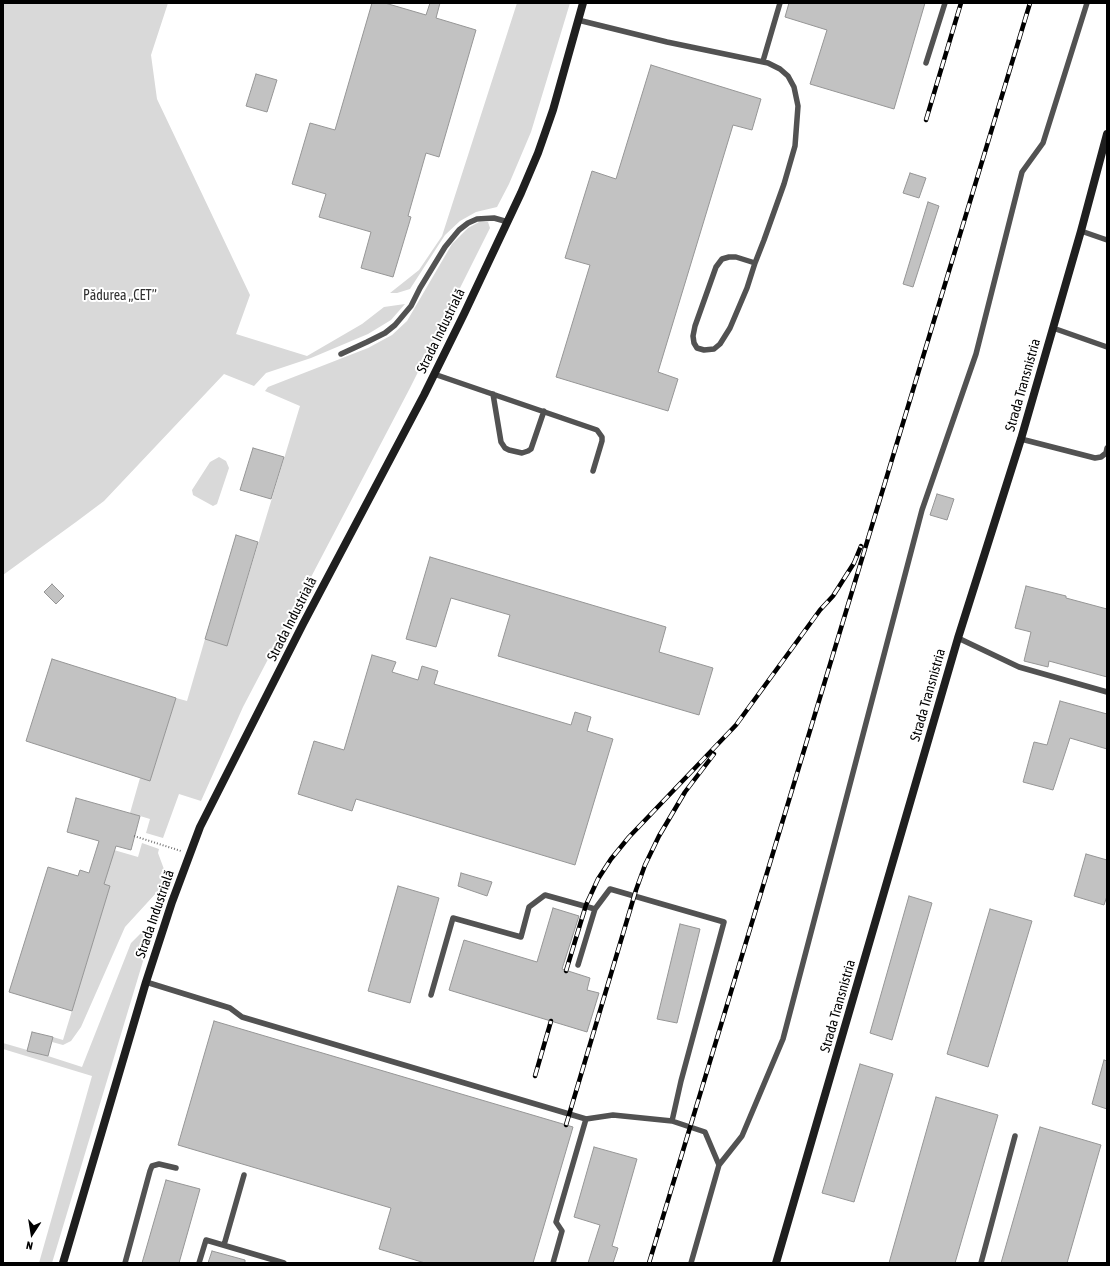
<!DOCTYPE html>
<meta charset="utf-8">
<style>
body{margin:0}
#map{position:relative;width:1110px;height:1266px;overflow:hidden;background:#fff;font-family:"Asap Condensed",sans-serif}
canvas{display:block}
.frame{position:absolute;inset:0;border:4px solid #000;pointer-events:none}
.north{position:absolute;left:12px;top:1214px;width:40px;height:40px;-webkit-text-stroke:3px #fff;paint-order:stroke;rotate:192deg;font-size:11px;font-weight:700;line-height:16px;text-align:center;color:#000}
.north::after{content:'';display:block;margin:auto;width:14px;height:18px;background:#000;clip-path:polygon(50% 0,100% 100%,50% 72%,0 100%)}
</style>
<div id="map">
<canvas width="1110" height="1266"></canvas>
<div class="frame"></div>
<div class="north">N</div>
</div>
<script>
const ctx = document.querySelector('canvas').getContext('2d');
ctx.lineJoin = 'round';
function fillPath(path, color) { ctx.fillStyle = color; ctx.fill(path, 'evenodd'); }
const toPath = rows => new Path2D(rows.map(r => 'M' + r).join(''));
function strokePath(path, color, width, dash) { ctx.strokeStyle = color; ctx.lineWidth = width; ctx.lineCap = dash ? 'butt' : 'round'; ctx.setLineDash(dash || []); ctx.stroke(path); }
function drawText(font, color, halo, rows, align = 'center') {
  ctx.font = font + ' "Asap Condensed",sans-serif'; ctx.lineWidth = 4; ctx.setLineDash([]); ctx.textBaseline = 'middle'; ctx.strokeStyle = halo; ctx.fillStyle = color; for (const [text, x, y, turn = 0] of rows) {
    ctx.save(); ctx.translate(x, y); ctx.rotate((+turn || 0) * Math.PI / 180); ctx.textAlign = isNaN(turn) ? turn : align; if (halo) ctx.strokeText(text, 0, 0); ctx.fillText(text, 0, 0); ctx.restore();
  }
}
const green = toPath([
 [3,3,168,3,151,55,157,99,250,295,236,334,307,356,362,324,384,307,405,304,391,320,368,334,311,358,266,373,254,386,224,374,104,501,76,522,3,575],
 [517,3,570,3,531,132,509,184,497,207,476,212,460,221,445,235,410,289,397,293,390,293,419,270,442,236],
 [479,222,488,222,490,228,410,388,243,707,201,801,179,794,163,838,146,833,150,819,130,813,140,778,150,780,176,698,187,701,205,639,227,646,300,406,265,391,268,387,368,348,392,335,407,321,452,244,468,228],
 [219,457,226,461,229,468,217,504,213,506,193,495,192,490,210,462],
 [142,843,159,849,158,853,168,880,125,927,81,1027,71,1041,63,1045,52,1042,53,1037,63,1040,110,886,104,884,114,850,138,857],
 [146,928,153,928,52,1263,39,1263,92,1076,3,1049,3,1043,48,1056,82,1067,131,943]
]);
const building = toPath([
 [372,3,385,3,426,15,430,3,440,3,436,18,476,30,439,157,426,153,408,216,411,217,393,277,361,268,371,232,319,217,326,194,292,184,310,123,335,130,372,3],
 [789,3,925,3,894,109,810,84,827,30,785,17,789,3],
 [651,65,761,99,752,130,733,125,658,372,678,379,668,411,556,377,590,265,565,258,592,171,616,179,651,65],
 [256,74,277,80,267,112,246,106,256,74],
 [910,173,926,178,919,198,903,193,910,173],
 [928,202,939,206,913,287,903,284,928,202],
 [253,448,284,457,271,499,240,490,253,448],
 [937,494,954,499,947,520,930,515,937,494],
 [236,535,258,542,227,646,205,639,236,535],
 [430,557,666,627,659,652,713,668,699,715,498,656,510,615,451,598,436,647,406,639,430,557],
 [52,584,64,596,56,604,44,592,52,584],
 [1026,586,1066,596,1066,598,1107,609,1107,677,1049,661,1048,667,1024,661,1031,632,1015,628,1026,586],
 [372,655,396,662,392,672,418,680,422,666,438,671,434,684,571,725,575,712,591,717,587,731,613,739,575,865,356,799,352,811,298,794,314,741,344,750,372,655],
 [52,659,176,698,150,781,26,741,52,659],
 [1060,701,1107,714,1107,749,1070,738,1053,790,1023,782,1034,742,1047,745,1060,701],
 [76,798,140,816,131,850,116,846,104,884,110,886,72,1011,9,992,48,867,78,876,80,870,89,873,99,841,67,832,76,798],
 [1086,854,1107,860,1107,896,1104,905,1074,896,1086,854],
 [461,873,492,882,487,896,458,886,461,873],
 [398,886,439,898,410,1003,368,991,398,886],
 [909,896,932,903,892,1040,870,1033,909,896],
 [553,908,579,916,562,969,590,978,587,990,599,993,587,1032,449,990,464,940,537,962,553,908],
 [990,909,1032,921,988,1067,947,1054,990,909],
 [680,924,700,929,677,1023,657,1019,680,924],
 [214,1021,573,1127,533,1263,425,1263,379,1249,391,1208,178,1145,214,1021],
 [32,1032,53,1037,48,1056,27,1051,32,1032],
 [1104,1060,1107,1061,1107,1109,1092,1104,1104,1060],
 [860,1064,893,1074,854,1202,822,1193,860,1064],
 [936,1097,998,1115,955,1263,889,1263,936,1097],
 [1040,1127,1101,1145,1067,1263,1001,1263,1040,1127],
 [594,1147,637,1159,612,1246,618,1248,613,1263,588,1263,600,1225,574,1217,594,1147],
 [166,1180,200,1189,179,1263,142,1263,166,1180],
 [212,1251,245,1260,245,1263,208,1263,212,1251]
]);
const path = toPath([
 [134,836,181,851]
]);
const lane = toPath([
 [578,20,667,42,768,63,780,69,788,76,794,87,798,106,795,146,784,184,764,240,755,263,747,288,730,328,720,344,714,349,704,350,697,348,694,343,693,336,695,326,716,267,722,259,729,257,736,257,755,263],
 [763,61,780,3],
 [926,63,945,3],
 [1081,231,1107,240],
 [1053,328,1107,347],
 [341,354,367,342,385,333,395,325,411,306,420,288,445,247,459,230,468,223,477,219,494,218,508,222],
 [434,374,597,430,602,437,602,441,593,471],
 [493,394,501,442,505,448,509,450,522,453,528,451,531,449,544,411],
 [1021,439,1095,458,1101,457,1106,453,1107,448],
 [958,638,1019,667,1107,692],
 [578,965,595,909],
 [146,982,230,1008,242,1017,586,1119,613,1115,672,1121],
 [431,995,453,918,521,937,529,907,545,895,595,909,610,889,724,922,681,1081,672,1121,705,1132,719,1165,691,1263],
 [719,1165,742,1136,783,1039,922,510,976,354,1022,172,1043,143,1087,3],
 [224,1245,244,1175],
 [125,1263,150,1171,152,1166,159,1164,176,1168],
 [199,1263,206,1240,284,1263],
 [553,1263,562,1231,556,1222,586,1119],
 [981,1263,1015,1136]
]);
const secondary = toPath([
 [63,1263,146,982,172,902,200,827,303,624,424,395,464,314,521,193,538,153,553,110,583,3],
 [776,1263,958,638,1021,439,1081,231,1107,134]
]);
const rail = toPath([
 [926,120,961,3],
 [566,971,586,905,598,879,611,859,629,837,736,725,820,610,833,596,854,563,861,546],
 [535,1076,551,1021],
 [566,1125,636,890,645,865,659,836,685,792,714,754],
 [649,1263,1030,3]
]);
const parkNames = [
 ["Pădurea „CET”",120,296]
];
const streetNames = [
 ["Strada Industrială",441,331,-64],
 ["Strada Transnistria",1023,385,-74],
 ["Strada Industrială",292,619,-63],
 ["Strada Transnistria",928,695,-74],
 ["Strada Industrială",155,914,-71],
 ["Strada Transnistria",838,1006,-74]
];
fillPath(green, '#d9d9d9');
fillPath(building, '#c2c2c2');
strokePath(building, '#969696', 1);
strokePath(path, '#747474', 2, [1, 2]);
strokePath(lane, '#525252', 5.5);
strokePath(secondary, '#1f1f1f', 8);
strokePath(rail, '#000', 4.5);
strokePath(rail, '#fff', 3, [9]);
drawText('14px', '#303030', '#fff', parkNames);
drawText('14px', '#000', '#fff', streetNames);
</script>
